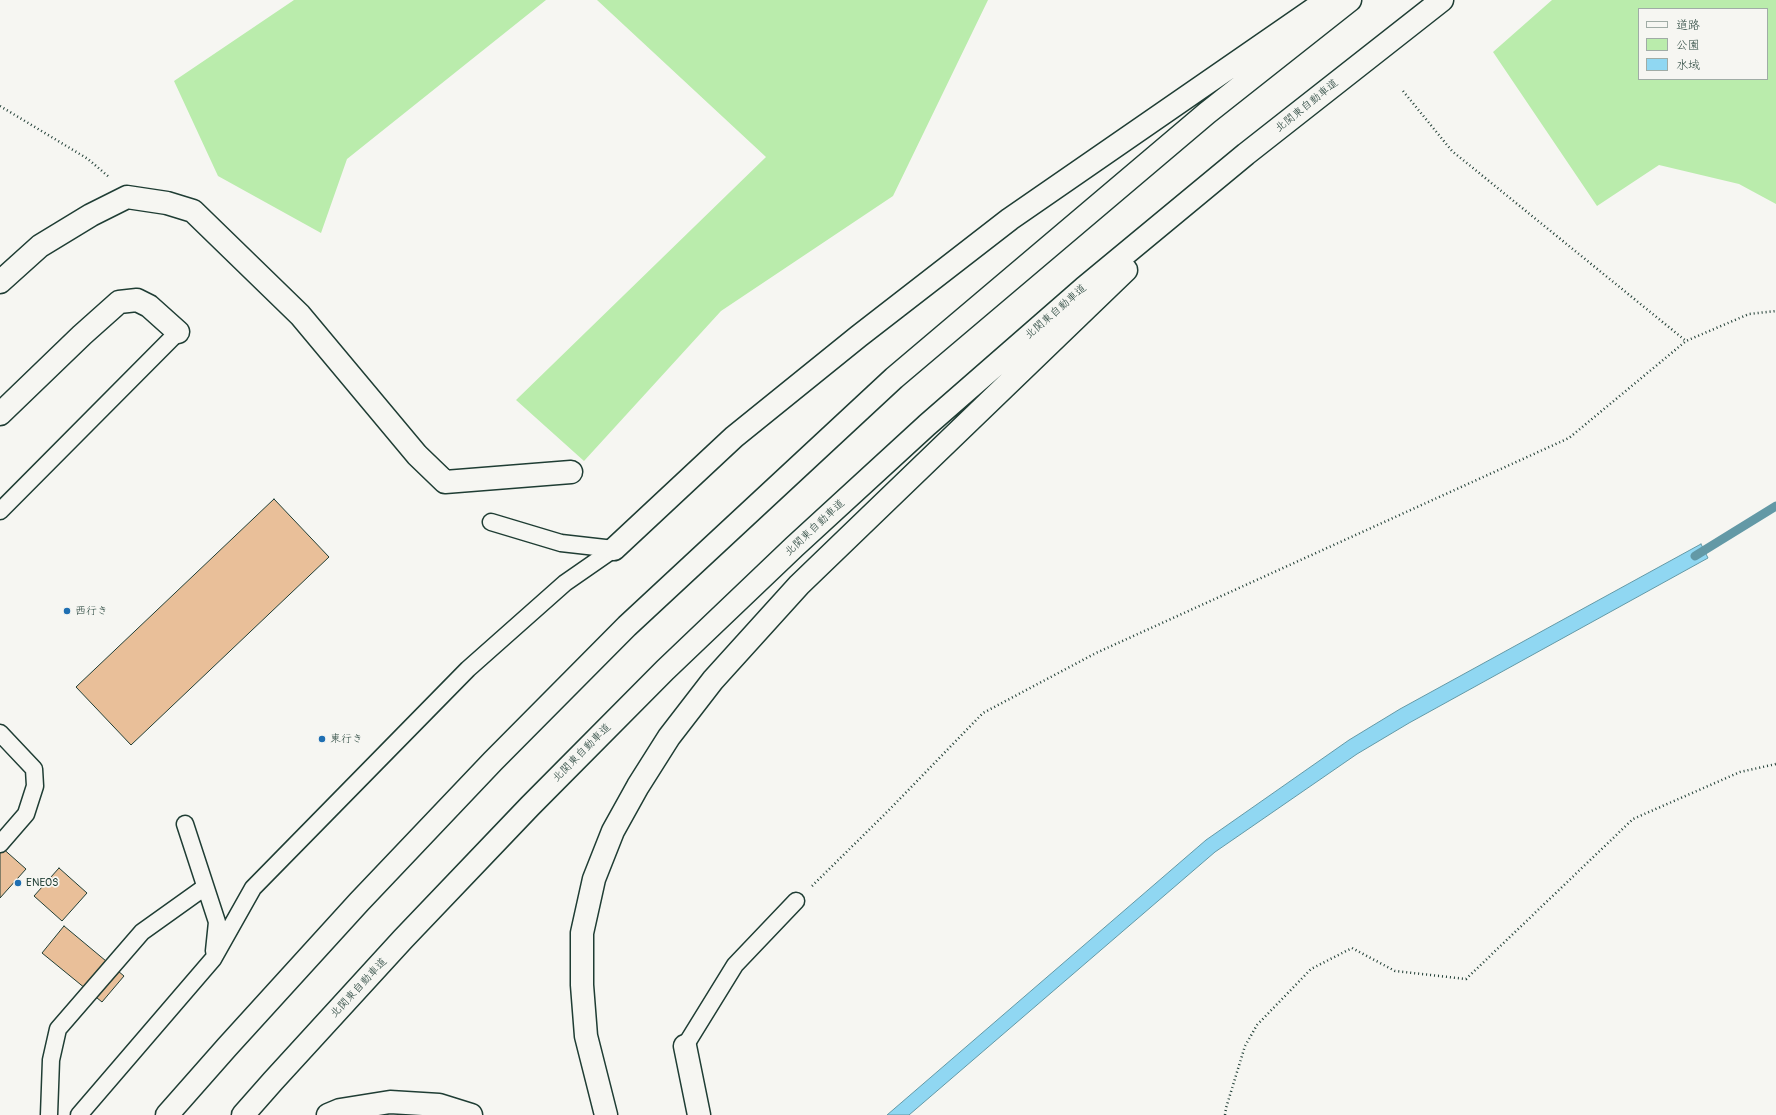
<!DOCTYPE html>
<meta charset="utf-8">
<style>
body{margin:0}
#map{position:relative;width:1776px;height:1115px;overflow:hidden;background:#f6f6f2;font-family:Pangolin,"Klee One",sans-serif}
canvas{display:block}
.legend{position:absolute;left:1638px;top:8px;width:130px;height:72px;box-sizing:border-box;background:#f6f6f2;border:1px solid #a0aca6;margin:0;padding:5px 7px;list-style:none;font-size:12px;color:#1f3d34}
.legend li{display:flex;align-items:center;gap:8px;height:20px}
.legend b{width:20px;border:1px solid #a0aca6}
</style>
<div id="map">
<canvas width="1776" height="1115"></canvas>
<ul class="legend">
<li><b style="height:5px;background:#f6f6f2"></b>道路</li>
<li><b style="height:11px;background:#baecac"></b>公園</li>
<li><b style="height:11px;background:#90d7f2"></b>水域</li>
</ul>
</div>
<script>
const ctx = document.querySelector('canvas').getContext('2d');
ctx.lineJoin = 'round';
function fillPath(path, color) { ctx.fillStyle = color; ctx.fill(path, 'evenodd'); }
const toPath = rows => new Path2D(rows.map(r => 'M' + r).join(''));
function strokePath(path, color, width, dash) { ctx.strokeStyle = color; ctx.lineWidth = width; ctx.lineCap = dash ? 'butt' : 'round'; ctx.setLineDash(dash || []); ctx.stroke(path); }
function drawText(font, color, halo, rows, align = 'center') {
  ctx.font = font + ' Pangolin,"Klee One",sans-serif'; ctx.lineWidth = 3.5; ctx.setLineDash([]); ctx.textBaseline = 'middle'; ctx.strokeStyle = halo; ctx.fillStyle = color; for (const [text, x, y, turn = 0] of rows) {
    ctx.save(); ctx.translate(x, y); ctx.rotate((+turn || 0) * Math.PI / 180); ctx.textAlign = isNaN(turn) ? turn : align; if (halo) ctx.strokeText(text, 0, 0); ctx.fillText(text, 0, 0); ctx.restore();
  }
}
const green = toPath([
 [294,0,546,0,347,159,321,233,218,176,174,81],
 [597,0,988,0,893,196,721,311,584,461,516,400,766,157],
 [1552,0,1776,0,1776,204,1739,184,1659,165,1597,206,1493,52],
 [1639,9,1767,9,1767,79,1639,79]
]);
const water = toPath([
 [1701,544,1708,558,1409,723,1357,754,1215,852,909,1115,887,1115,1206,840,1349,740,1400,709,1701,544]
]);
const stream = toPath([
 [1695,556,1776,506]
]);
const building = toPath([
 [274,499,329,557,131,745,76,687,274,499],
 [0,846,26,869,0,898,0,846],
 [59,868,87,893,62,921,34,896,59,868],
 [64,926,124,976,102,1002,42,953,64,926]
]);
const path = toPath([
 [1403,91,1452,151,1686,341],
 [0,106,88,159,109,177],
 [812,886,888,811,983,713,1096,653,1569,438,1686,341,1749,314,1776,311],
 [1225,1115,1226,1108,1245,1046,1257,1025,1311,969,1352,948,1395,971,1466,979,1633,819,1740,772,1776,764]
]);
const service = toPath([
 [0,511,178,332],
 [491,522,561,543,614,549],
 [0,733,34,769,35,786,26,814,0,844],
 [185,824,217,922,214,951],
 [685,1046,735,965,796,901],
 [49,1115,51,1060,58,1029,142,932,205,887],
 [79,1115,213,959,253,888,468,669,565,583,614,549]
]);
const minor = toPath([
 [0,282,40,246,91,215,127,197,167,203,193,211,300,315,417,455,445,482,571,472],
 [685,1046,699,1115]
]);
const motorway = toPath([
 [0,414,82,335,119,302,137,300,149,306,178,332],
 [614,549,734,437,859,336,1010,219,1327,0],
 [167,1115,227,1047,359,902,493,761,627,626,894,378,1207,113,1350,0],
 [243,1115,273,1081,403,939,530,806,665,670,794,547,927,425,1084,288,1246,154,1442,0],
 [328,1115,340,1110,390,1102,439,1105,471,1115],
 [606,1115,586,1036,582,985,582,933,594,879,613,831,638,786,669,737,713,680,799,585,1126,270]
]);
const markers = [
 [67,611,4,"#1f6fb2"],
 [322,739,4,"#1f6fb2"],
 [18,883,4,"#1f6fb2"]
];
const streetNames = [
 ["北関東自動車道",1307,106,-39],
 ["北関東自動車道",1056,312,-41],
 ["北関東自動車道",815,528,-43],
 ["北関東自動車道",582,753,-45],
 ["北関東自動車道",359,988,-47]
];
const poiNames = [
 ["西行き",75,611],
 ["東行き",330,739],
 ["ENEOS",26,883]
];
fillPath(green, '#baecac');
fillPath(water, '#90d7f2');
strokePath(water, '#6399a6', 1);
strokePath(stream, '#6399a6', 9);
fillPath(building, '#e9bf99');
strokePath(building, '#1f3d34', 1);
strokePath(service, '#1f3d34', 19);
strokePath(minor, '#1f3d34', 25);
strokePath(motorway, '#1f3d34', 25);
strokePath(path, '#1f3d34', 2.5, [1, 3]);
strokePath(service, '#f6f6f2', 16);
strokePath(minor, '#f6f6f2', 22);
strokePath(motorway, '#f6f6f2', 22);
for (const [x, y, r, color] of markers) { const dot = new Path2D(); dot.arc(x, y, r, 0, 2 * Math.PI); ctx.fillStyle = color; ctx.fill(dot); strokePath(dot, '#f6f6f2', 1.5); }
drawText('11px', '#1f3d34', '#f6f6f2', streetNames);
drawText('11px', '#1f3d34', '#f6f6f2', poiNames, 'left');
</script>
